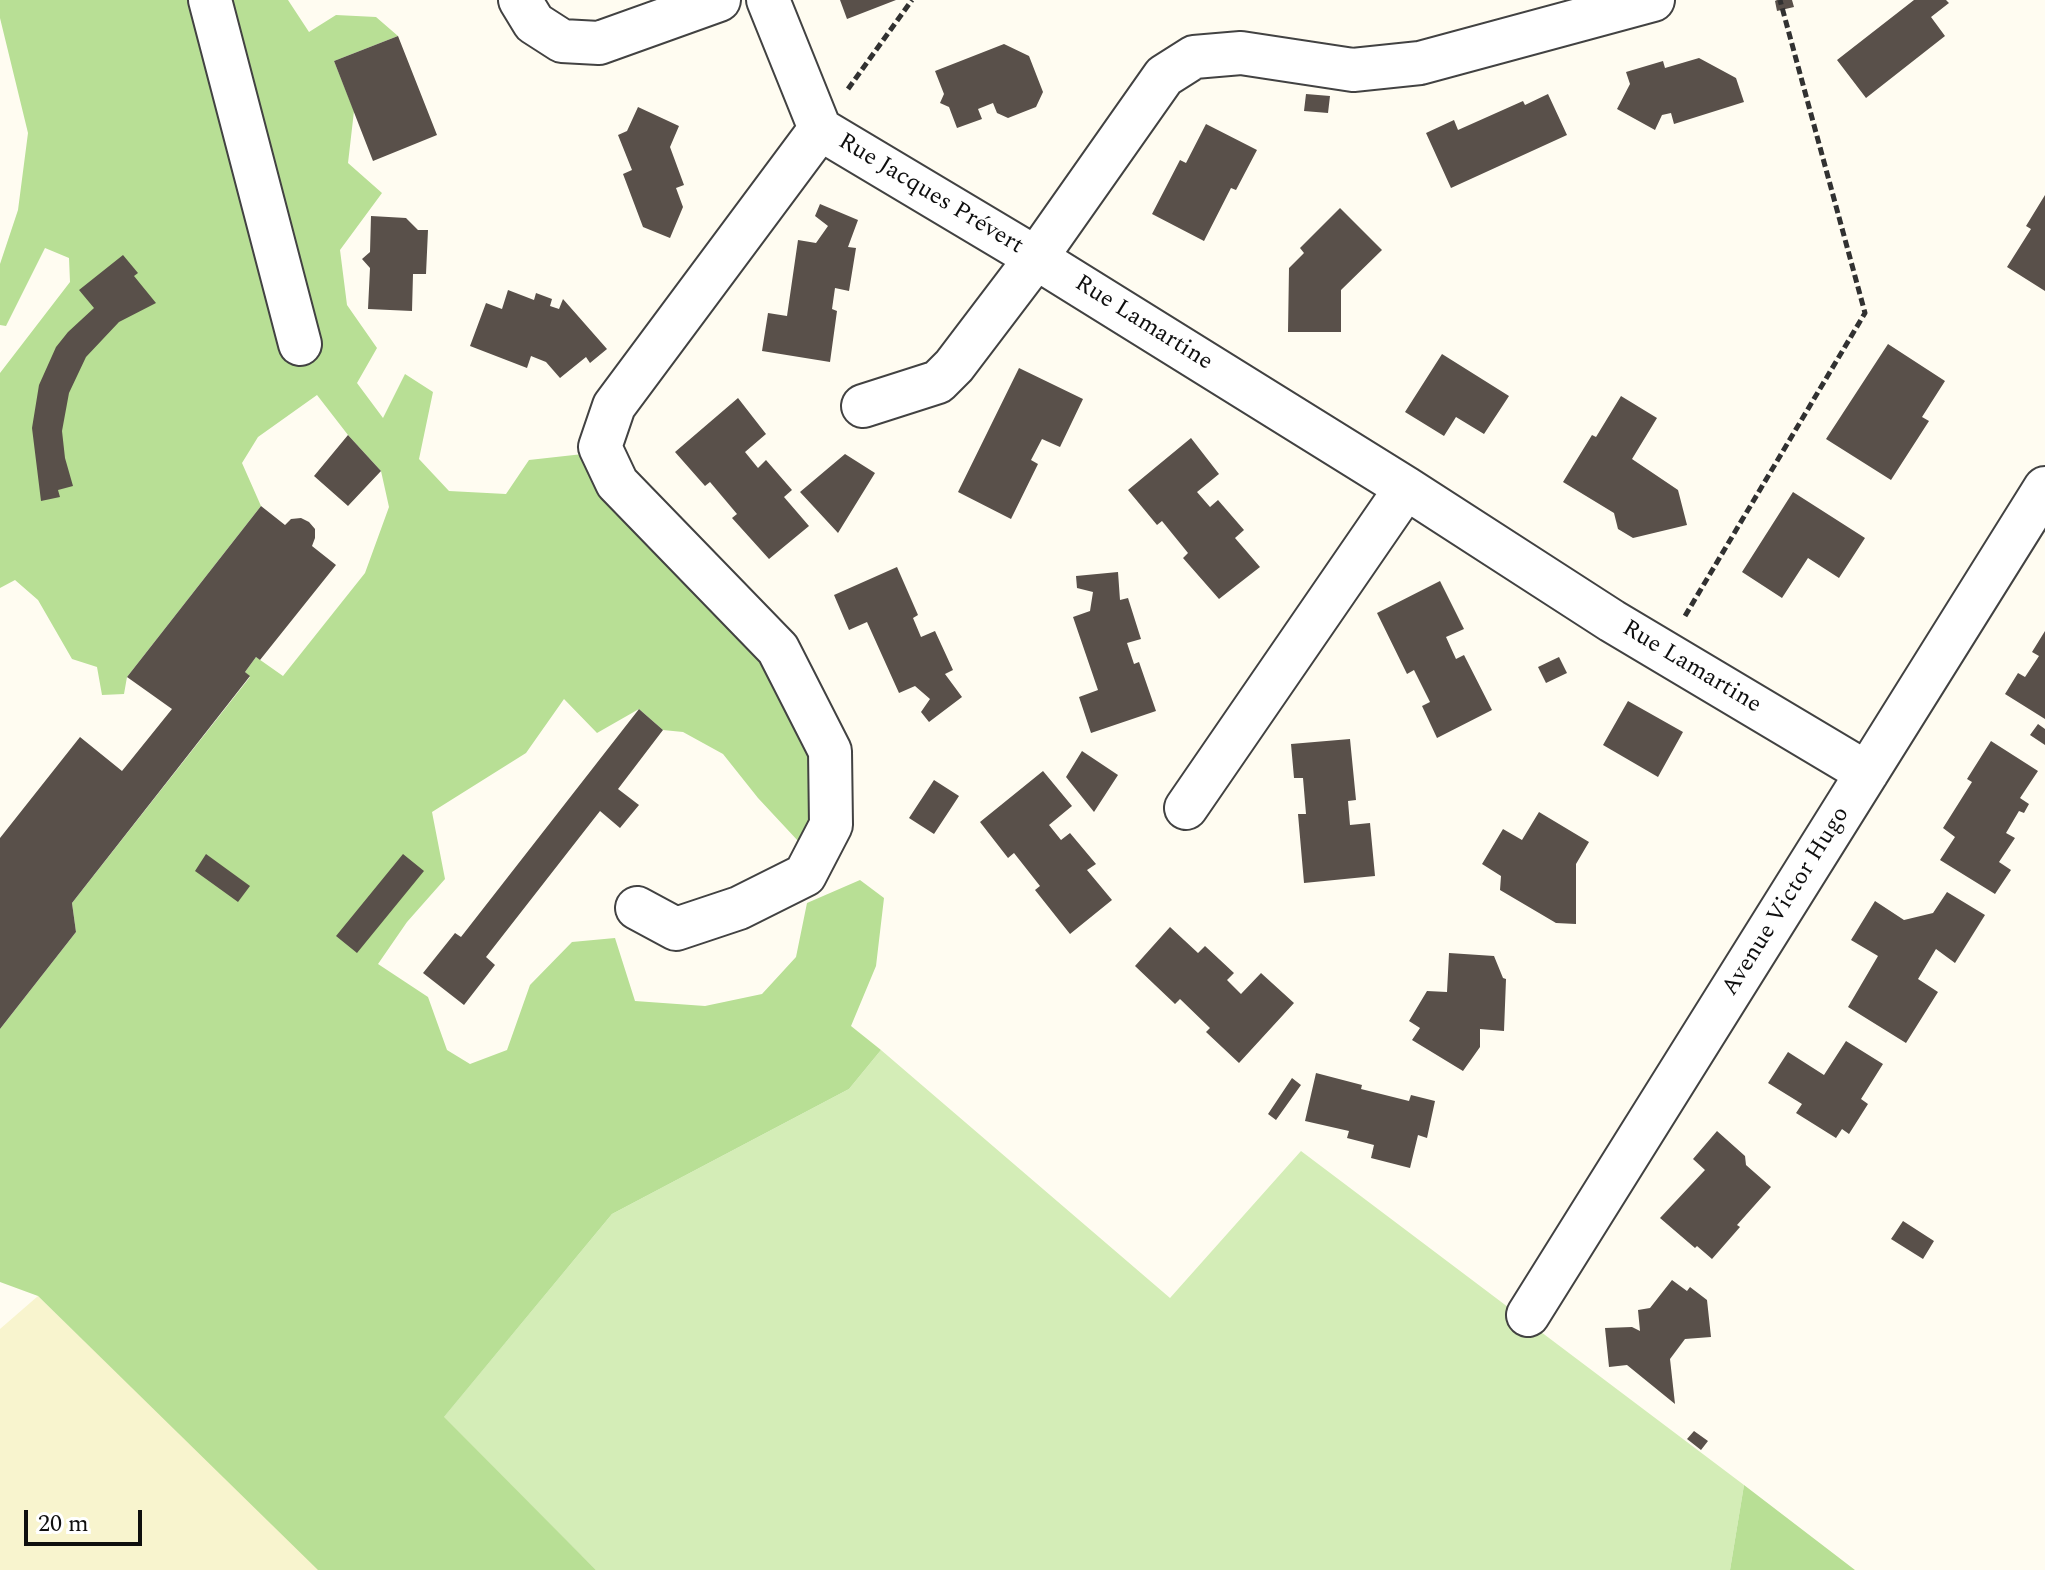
<!DOCTYPE html>
<meta charset="utf-8">
<style>
body{margin:0}
#map{position:relative;width:2045px;height:1570px;overflow:hidden;background:#fffcf1;font-family:Spectral,serif}
canvas{display:block}
.scale{position:absolute;left:24px;top:1510px;width:118px;height:36px;box-sizing:border-box;border:4px solid #0f0f0f;border-top:0;padding-left:10px;font-size:24px;line-height:28px;white-space:nowrap;color:#0f0f0f;-webkit-text-stroke:6px #fff;paint-order:stroke}
</style>
<div id="map">
<canvas width="2045" height="1570"></canvas>
<div class="scale">20 m</div>
</div>
<script>
const ctx = document.querySelector('canvas').getContext('2d');
ctx.lineJoin = 'round';
function fillPath(path, color) { ctx.fillStyle = color; ctx.fill(path, 'evenodd'); }
const toPath = rows => new Path2D(rows.map(r => 'M' + r).join(''));
function strokePath(path, color, width, dash) { ctx.strokeStyle = color; ctx.lineWidth = width; ctx.lineCap = dash ? 'butt' : 'round'; ctx.setLineDash(dash || []); ctx.stroke(path); }
function drawText(font, color, halo, rows, align = 'center') {
  ctx.font = font + ' Spectral,serif'; ctx.lineWidth = 8; ctx.setLineDash([]); ctx.textBaseline = 'middle'; ctx.strokeStyle = halo; ctx.fillStyle = color; for (const [text, x, y, turn = 0] of rows) {
    ctx.save(); ctx.translate(x, y); ctx.rotate((+turn || 0) * Math.PI / 180); ctx.textAlign = isNaN(turn) ? turn : align; if (halo) ctx.strokeText(text, 0, 0); ctx.fillText(text, 0, 0); ctx.restore();
  }
}
const farmland = toPath([
 [38,1296,319,1568,318,1570,0,1570,0,1329]
]);
const green = toPath([
 [881,1050,1170,1298,1301,1151,1744,1485,1730,1570,596,1570,443,1418,612,1214,849,1089]
]);
const forest = toPath([
 [0,0,288,0,309,32,336,15,376,17,398,36,334,61,354,111,348,163,382,193,340,250,347,305,377,348,357,383,383,418,405,374,433,392,419,459,449,491,506,494,529,460,583,454,743,614,840,806,799,842,758,798,723,754,683,732,663,730,639,709,597,733,564,699,526,753,432,812,445,879,407,922,378,964,428,997,447,1050,470,1064,507,1050,530,985,572,942,615,938,635,1001,705,1006,762,994,796,957,807,903,860,880,884,898,876,966,851,1026,881,1050,849,1089,612,1214,444,1417,596,1570,318,1570,38,1296,0,1282,0,1029,76,932,72,903,250,677,245,672,256,657,283,676,365,573,389,507,381,471,348,435,317,395,258,437,242,463,261,506,127,677,124,694,102,695,97,667,72,659,38,600,15,580,0,588,0,373,70,282,69,258,45,248,6,326,0,325,0,264,18,210,28,133,0,18],
 [1744,1485,1855,1570,1730,1570]
]);
const building = toPath([
 [840,0,896,0,847,19],
 [1777,0,1792,0,1794,7,1777,11,1775,1],
 [1914,0,1946,0,1949,3,1931,17,1945,36,1866,98,1837,60],
 [398,36,437,135,373,161,334,61],
 [1004,44,1029,56,1043,92,1036,107,1008,118,997,113,993,103,978,109,982,119,957,128,949,107,940,103,944,94,935,71],
 [1699,58,1736,78,1744,102,1674,124,1671,113,1662,115,1655,130,1617,109,1630,84,1626,72,1663,61,1665,68],
 [1306,94,1330,96,1328,113,1304,111],
 [1548,94,1567,135,1451,188,1426,133,1454,120,1458,130,1523,101,1525,105],
 [638,107,679,126,670,147,684,185,676,188,683,207,670,238,643,227,623,174,632,170,618,135,627,131],
 [1206,124,1257,150,1236,190,1231,188,1204,241,1152,214,1180,160,1186,163],
 [2045,195,2045,291,2007,267,2031,229,2026,226],
 [820,204,858,220,848,247,856,248,849,291,835,288,832,309,837,311,830,362,762,351,768,313,787,316,798,240,816,243,828,226,815,216],
 [1340,208,1382,250,1341,290,1341,332,1288,332,1289,268,1304,253,1300,248],
 [371,216,406,218,418,230,428,230,426,274,413,274,412,311,368,309,370,268,362,259,370,252],
 [123,255,138,273,134,276,156,303,119,322,86,357,69,393,62,431,65,458,73,486,58,490,60,497,41,501,32,428,39,385,56,347,68,332,94,308,79,290],
 [508,290,534,300,536,293,552,299,550,306,559,309,563,299,607,349,590,363,586,357,560,378,546,362,531,356,527,368,470,346,486,303,502,309],
 [1888,344,1945,381,1922,417,1929,421,1891,480,1826,439],
 [1442,354,1509,396,1484,434,1456,417,1444,436,1405,412],
 [1019,368,1083,399,1060,447,1042,439,1031,460,1038,464,1011,519,958,492],
 [1621,396,1657,418,1632,459,1678,490,1687,525,1633,538,1618,529,1614,513,1563,482,1592,435,1596,437],
 [738,398,766,434,745,452,758,468,766,460,792,490,784,497,809,526,769,559,732,518,737,514,710,482,705,486,675,452],
 [348,435,381,471,348,506,314,476],
 [1191,438,1219,474,1197,492,1210,507,1218,500,1244,530,1235,538,1260,567,1219,599,1183,558,1188,553,1162,521,1157,525,1128,490],
 [845,454,875,473,838,533,800,492],
 [1793,492,1865,538,1839,578,1808,558,1782,598,1742,572],
 [261,506,285,525,291,519,301,518,309,522,315,529,315,538,312,546,336,565,260,660,256,657,245,672,250,676,72,903,76,932,0,1029,0,838,80,737,122,771,172,709,127,677],
 [897,567,918,615,913,618,921,637,935,631,953,670,945,674,962,697,929,722,921,712,930,699,915,686,899,693,867,622,849,630,834,595],
 [1118,572,1120,600,1128,598,1141,639,1127,643,1134,664,1139,662,1156,711,1091,733,1079,697,1098,690,1073,617,1090,611,1093,592,1077,588,1076,576],
 [1440,581,1464,629,1446,637,1456,659,1464,655,1492,710,1437,738,1422,706,1430,702,1414,670,1407,674,1377,613],
 [2045,631,2045,719,2005,694,2018,673,2025,677,2039,656,2032,652],
 [1559,657,1567,673,1546,683,1538,667],
 [1628,701,1683,732,1658,777,1603,745],
 [639,709,663,730,618,789,639,805,620,828,600,811,486,957,495,965,464,1005,423,973,455,933,461,937],
 [2038,724,2045,729,2045,745,2030,735],
 [1350,739,1356,800,1348,801,1350,825,1370,823,1375,876,1304,883,1298,814,1306,814,1303,778,1294,778,1291,744],
 [1991,741,2038,771,2020,798,2029,804,2024,813,2019,811,2006,833,2015,838,1999,862,2011,870,1995,894,1940,860,1955,837,1943,828,1972,782,1967,779],
 [1082,751,1118,775,1094,812,1066,777],
 [1043,771,1072,806,1049,825,1061,840,1070,833,1096,864,1087,870,1112,900,1070,934,1035,890,1040,886,1014,853,1008,858,980,822],
 [934,780,959,796,934,834,909,818],
 [1539,812,1589,842,1576,864,1576,924,1556,923,1500,890,1501,876,1482,864,1503,829,1522,840],
 [206,854,250,886,238,902,195,871],
 [403,854,424,871,357,953,336,936],
 [1947,892,1985,915,1955,963,1936,949,1918,979,1938,992,1906,1043,1848,1007,1878,956,1851,940,1875,901,1904,920,1933,913],
 [1170,927,1198,953,1205,946,1234,973,1227,980,1241,994,1261,973,1294,1003,1239,1063,1206,1032,1210,1028,1180,999,1175,1004,1135,966],
 [1449,953,1494,956,1503,978,1506,979,1504,1031,1480,1029,1480,1047,1463,1071,1412,1040,1420,1028,1409,1021,1427,991,1447,992],
 [1846,1041,1883,1064,1861,1099,1868,1104,1849,1134,1842,1129,1836,1138,1796,1113,1802,1104,1768,1083,1788,1052,1824,1075],
 [1316,1073,1362,1085,1361,1089,1409,1101,1411,1095,1435,1101,1427,1138,1418,1135,1410,1168,1371,1158,1374,1145,1347,1138,1349,1131,1305,1121],
 [1292,1078,1301,1085,1276,1120,1268,1114],
 [1717,1131,1745,1156,1746,1165,1771,1187,1737,1225,1740,1227,1712,1259,1697,1246,1695,1248,1660,1218,1705,1170,1693,1159],
 [1903,1221,1934,1241,1923,1259,1891,1239],
 [1672,1280,1687,1291,1690,1287,1707,1300,1711,1337,1685,1339,1670,1359,1675,1404,1627,1365,1609,1367,1605,1328,1632,1327,1640,1331,1638,1310,1650,1308],
 [1694,1431,1708,1441,1701,1450,1687,1439]
]);
const path = toPath([
 [848,89,912,0],
 [1685,616,1865,313,1780,0]
]);
const minor = toPath([
 [210,0,300,344],
 [520,0,534,23,562,41,599,43,719,0],
 [768,0,820,129,1036,258,954,366,938,382,863,406],
 [1653,0,1420,63,1353,70,1241,53,1194,57,1164,76,1036,258,1406,488,1612,621,1867,773],
 [1186,808,1406,488],
 [637,908,676,929,739,908,805,875,831,825,830,751,778,649,617,483,600,447,614,406,820,129],
 [1528,1315,2045,488]
]);
const streetNames = [
 ["Rue Jacques Prévert",930,195,31],
 ["Rue Lamartine",1143,324,32],
 ["Rue Lamartine",1691,668,31],
 ["Avenue Victor Hugo",1787,902,-58]
];
fillPath(farmland, '#f8f4ce');
fillPath(green, '#d4edb7');
fillPath(forest, '#b8df95');
fillPath(building, '#59504a');
strokePath(minor, '#424242', 46);
strokePath(path, '#313131', 5, [8, 4]);
strokePath(minor, '#fff', 42);
drawText('24px', '#0f0f0f', '#fff', streetNames);
</script>
